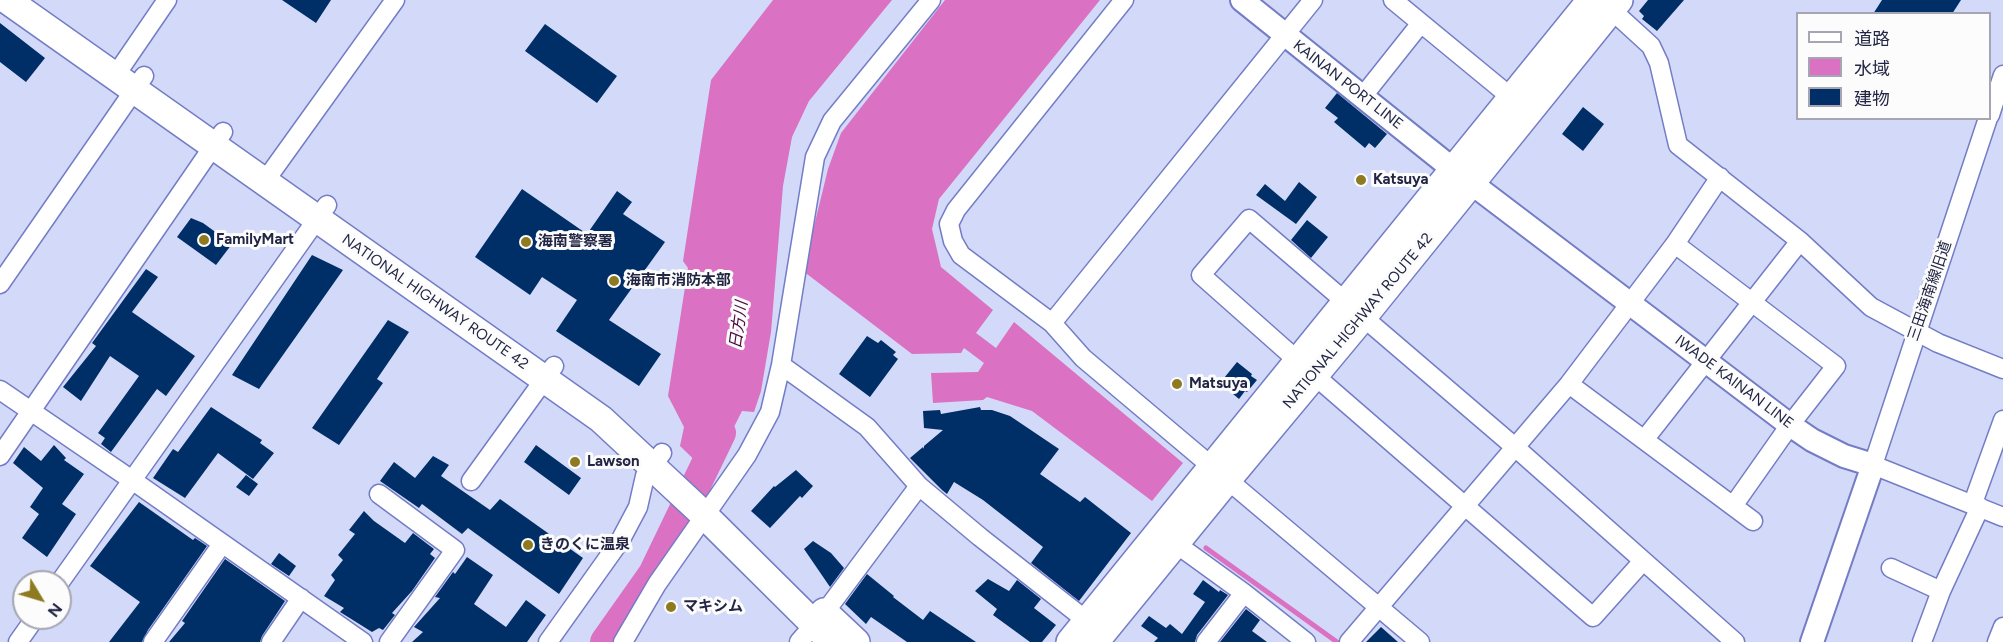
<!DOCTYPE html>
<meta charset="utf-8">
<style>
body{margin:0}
#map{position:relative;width:2003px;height:642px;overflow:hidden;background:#d3daf9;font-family:Figtree,"Noto Sans JP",sans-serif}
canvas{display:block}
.legend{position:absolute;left:1796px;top:12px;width:195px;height:108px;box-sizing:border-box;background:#fcfcfc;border:2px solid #a5a6b2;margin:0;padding:8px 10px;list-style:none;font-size:18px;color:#222644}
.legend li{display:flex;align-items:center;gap:12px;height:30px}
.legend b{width:30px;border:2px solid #a5a6b2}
.north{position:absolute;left:12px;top:570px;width:60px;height:60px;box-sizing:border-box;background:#fcfcfc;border:2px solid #a5a6b2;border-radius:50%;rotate:128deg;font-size:16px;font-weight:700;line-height:24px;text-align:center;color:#222644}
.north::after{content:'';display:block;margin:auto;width:21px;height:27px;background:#8e7a20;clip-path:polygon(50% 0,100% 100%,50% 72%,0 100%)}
</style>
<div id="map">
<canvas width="2003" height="642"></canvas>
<ul class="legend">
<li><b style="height:8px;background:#fff"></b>道路</li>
<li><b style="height:16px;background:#da71c2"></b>水域</li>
<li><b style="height:16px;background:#002f67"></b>建物</li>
</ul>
<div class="north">N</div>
</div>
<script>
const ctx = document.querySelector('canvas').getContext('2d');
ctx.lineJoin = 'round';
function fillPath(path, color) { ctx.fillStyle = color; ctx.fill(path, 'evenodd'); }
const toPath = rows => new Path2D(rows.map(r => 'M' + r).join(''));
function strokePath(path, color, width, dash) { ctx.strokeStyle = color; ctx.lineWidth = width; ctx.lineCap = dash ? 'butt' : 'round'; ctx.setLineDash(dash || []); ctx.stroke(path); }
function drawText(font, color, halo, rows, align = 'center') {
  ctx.font = font + ' Figtree,"Noto Sans JP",sans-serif'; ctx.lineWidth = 6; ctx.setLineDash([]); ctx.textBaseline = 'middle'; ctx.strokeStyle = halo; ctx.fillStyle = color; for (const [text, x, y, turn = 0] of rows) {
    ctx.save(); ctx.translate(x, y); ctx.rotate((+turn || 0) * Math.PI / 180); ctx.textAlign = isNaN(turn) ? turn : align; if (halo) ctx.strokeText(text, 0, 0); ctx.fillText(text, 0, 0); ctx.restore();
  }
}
const water = toPath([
 [773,0,892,0,809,101,792,137,783,186,771,332,761,391,754,412,742,411,710,475,680,446,684,427,668,396,688,268,683,261,711,80],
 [945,0,1100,0,939,199,932,229,941,267,993,310,976,333,996,348,1014,322,1183,463,1152,501,1032,411,987,397,983,400,933,403,931,373,978,372,984,363,964,348,961,353,912,354,803,271,828,169,841,133]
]);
const stream = toPath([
 [1206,548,1337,642]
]);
const river = toPath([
 [605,642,653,574,721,433]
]);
const building = toPath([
 [282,0,331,0,316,23],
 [1648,0,1684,0,1657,31,1642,19,1644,16,1639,11],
 [1882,0,1961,0,1952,14,1873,14],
 [0,23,45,58,26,82,0,62],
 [545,24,617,76,597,103,525,51],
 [1337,93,1387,134,1375,148,1369,143,1365,148,1334,122,1338,118,1325,108],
 [1583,107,1604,124,1583,151,1562,134],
 [1299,182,1317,197,1296,224,1256,195,1265,184,1285,201],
 [522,189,587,234,617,191,632,202,623,214,665,242,609,320,661,354,639,386,556,331,577,300,542,277,530,295,475,257],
 [191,218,203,223,232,244,216,265,177,237],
 [1307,220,1328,237,1311,258,1291,240],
 [312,255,343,270,259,389,232,375],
 [146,269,158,277,132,312,195,356,166,396,157,389,111,452,101,444,105,438,98,433,139,376,110,356,81,401,63,387,96,346,92,343],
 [388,320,409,332,377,379,383,383,339,445,312,428],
 [867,336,878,343,881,340,896,352,893,355,898,359,870,397,839,374],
 [1237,362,1252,374,1251,376,1257,380,1247,392,1245,391,1239,399,1220,383],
 [211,407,262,440,260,443,274,453,253,479,218,453,185,498,153,478,173,449,178,452],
 [980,407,981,410,992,410,1010,416,1059,449,1040,474,1080,502,1085,497,1131,533,1079,601,1031,563,1043,547,983,500,954,482,947,494,942,490,910,458,923,447,924,449,924,446,943,430,924,428,923,411,940,410,941,414],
 [54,445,66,458,64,460,84,474,62,504,76,514,47,557,22,538,39,514,30,507,43,488,13,463,24,447,41,461],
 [536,445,581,478,569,495,524,462],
 [433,456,449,465,441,476,490,510,500,499,583,558,559,594,468,528,462,534,422,504,419,508,380,481,394,462,415,478],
 [796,470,813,486,802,498,800,496,770,528,751,511,774,486,775,487],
 [246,475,258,484,249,496,236,487],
 [139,502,193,540,195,538,207,546,148,630,142,642,109,642,140,602,90,566],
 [364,511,374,521,405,543,413,533,434,549,430,554,435,558,412,591,392,613,395,615,383,630,379,628,372,632,340,612,344,608,324,596,335,580,331,575,343,560,338,555,355,534,349,530],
 [813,541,831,553,844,568,830,587,804,549],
 [279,553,296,566,289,576,271,564],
 [467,557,493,575,474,604,506,627,526,600,546,615,527,642,412,642,423,632,414,627,440,598,435,597,453,572,455,574],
 [225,559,285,601,262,636,260,642,169,642,185,623,182,621],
 [867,574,894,596,893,597,923,620,930,611,976,642,907,642,871,617,866,624,845,604],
 [988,579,1009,591,1017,580,1041,599,1034,608,1056,625,1042,642,1030,642,993,615,997,609,975,591],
 [1203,580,1219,592,1220,590,1228,595,1197,635,1195,642,1154,642,1158,638,1141,626,1149,616,1166,628,1170,624,1182,634,1205,602,1193,594],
 [1246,609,1260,620,1252,631,1267,642,1220,642],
 [1381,627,1398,642,1366,642]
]);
const minor = toPath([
 [1124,0,956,210,949,224,953,241,961,255,1052,323,1083,358,1420,642],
 [1393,0,1512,98],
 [1604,3,1651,46,1659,63,1678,145,1800,241,1871,307,1938,343,2003,369],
 [115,76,167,0],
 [1363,96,1421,23],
 [1990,115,2003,75],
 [1988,118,1873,465,2003,517],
 [265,181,395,0],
 [1675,244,1836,366,1790,425,1733,506],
 [0,284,144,76],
 [1363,317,1516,448,1735,642],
 [1052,323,1313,0],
 [1298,361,1201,275,1249,219,1347,303],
 [781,365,867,427,919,486,980,537,1096,628],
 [1314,375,1593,617,1643,561],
 [1569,384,1753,521],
 [0,390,132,480,363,642],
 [1644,440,1800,241],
 [0,456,223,132],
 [471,481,554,366],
 [379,494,455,550,389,642],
 [1973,503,2003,420],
 [1168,538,1244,593,1306,642],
 [1891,568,1941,591,1922,642],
 [60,582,327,205],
 [1941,591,1980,507],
 [18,642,35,618],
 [153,642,222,544],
 [271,642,301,598],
 [548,642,620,541,638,507,645,476,662,453],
 [623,642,657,584,747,455,770,412,781,365,815,157,832,121,931,0],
 [799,642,825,612,919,486],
 [1206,642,1244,593],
 [1349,642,1569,384,1675,244,1720,177],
 [1997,642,2003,627]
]);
const major = toPath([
 [1242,0,1454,170,1790,425,1812,440,1844,456,1873,465,1812,642]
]);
const highway = toPath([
 [7,0,601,419,700,511,832,642],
 [824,612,856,642],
 [1070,642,1591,0],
 [1095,642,1228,479,1363,317,1619,0]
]);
const markers = [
 [1361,180,6,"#8e7a20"],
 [204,240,6,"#8e7a20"],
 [526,242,6,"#8e7a20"],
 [614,281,6,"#8e7a20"],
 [1177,384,6,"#8e7a20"],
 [575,462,6,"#8e7a20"],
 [528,545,6,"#8e7a20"],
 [671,607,6,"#8e7a20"]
];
const streetNames = [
 ["KAINAN PORT LINE",1348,85,38],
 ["三田海南線旧道",1930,291,-71],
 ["NATIONAL HIGHWAY ROUTE 42",435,302,35],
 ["NATIONAL HIGHWAY ROUTE 42",1358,321,-50],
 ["IWADE KAINAN LINE",1734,382,37]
];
const poiNames = [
 ["Katsuya",1373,180],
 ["FamilyMart",216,240],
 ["海南警察署",538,242],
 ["海南市消防本部",626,281],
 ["Matsuya",1189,384],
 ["Lawson",587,462],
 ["きのくに温泉",540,545],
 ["マキシム",683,607]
];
const waterNames = [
 ["日方川",739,325,-82]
];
fillPath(water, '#da71c2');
strokePath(stream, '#da71c2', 5);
strokePath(river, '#da71c2', 30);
fillPath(building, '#002f67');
strokePath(minor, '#737dc5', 21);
strokePath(major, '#737dc5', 26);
strokePath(highway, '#737dc5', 30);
strokePath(minor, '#fff', 18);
strokePath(major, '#fff', 22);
strokePath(highway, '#fff', 27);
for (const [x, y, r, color] of markers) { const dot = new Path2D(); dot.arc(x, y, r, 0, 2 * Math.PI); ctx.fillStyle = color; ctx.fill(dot); strokePath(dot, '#fcfcfc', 2); }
drawText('15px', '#222644', '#fcfcfc', streetNames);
drawText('bold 15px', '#222644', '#fcfcfc', poiNames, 'left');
drawText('italic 16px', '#49063d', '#fcfcfc', waterNames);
</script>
